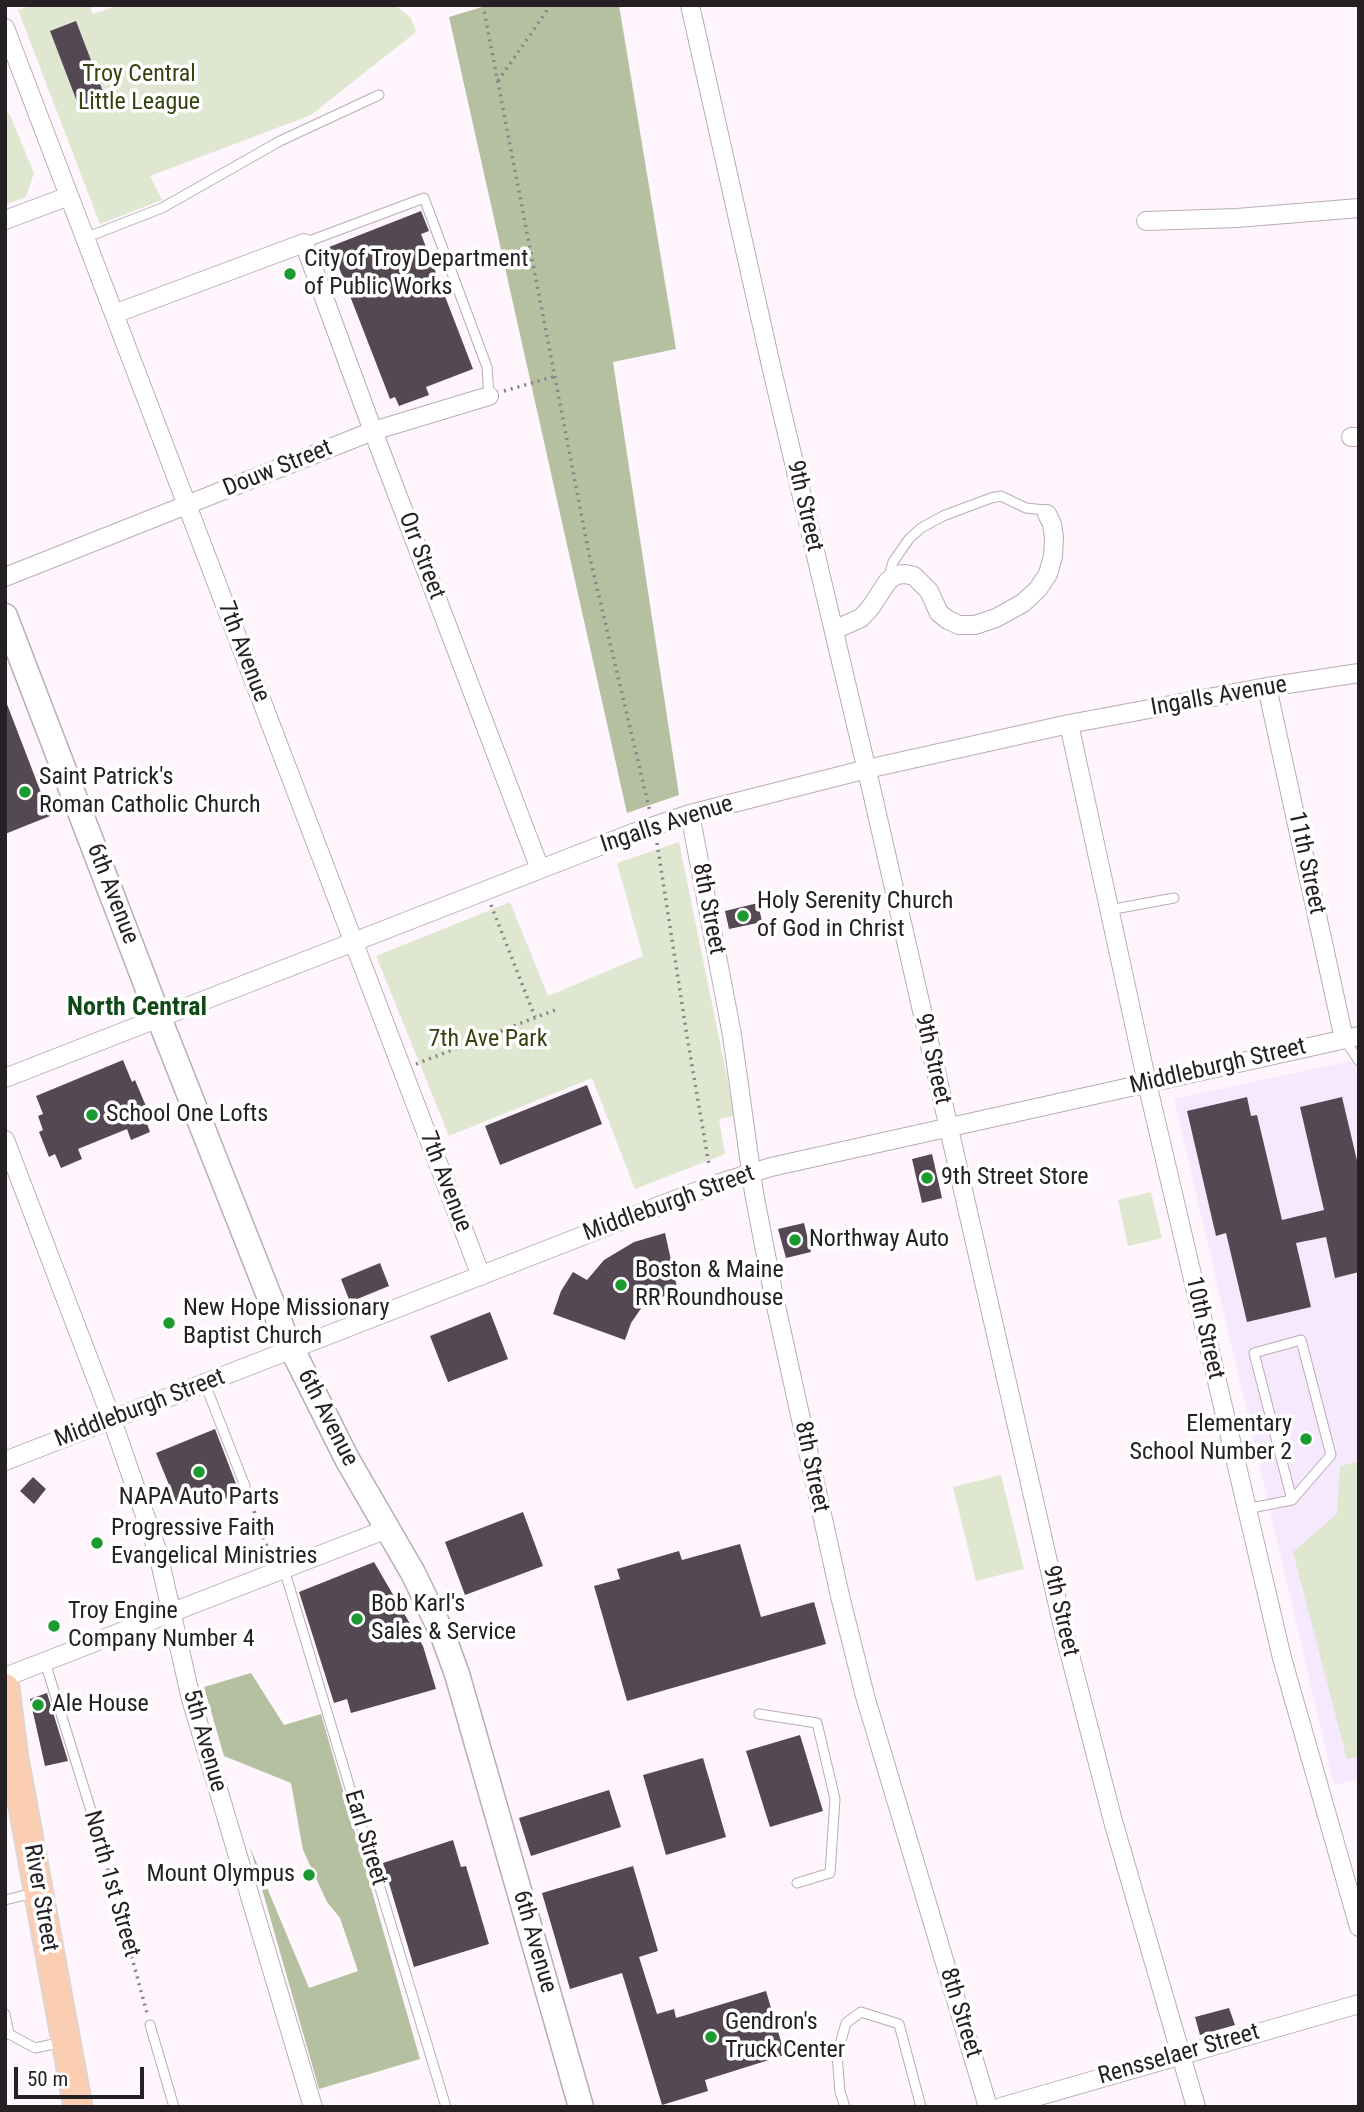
<!DOCTYPE html>
<style>
body{margin:0}
#map{position:relative;width:1364px;height:2112px;overflow:hidden;background:#fef5fd;font-family:"Roboto Condensed",sans-serif}
canvas{display:block}
.frame{position:absolute;inset:0;border:7px solid #252024;pointer-events:none}
.scale{position:absolute;left:14px;top:2067px;width:130px;height:32px;box-sizing:border-box;border:4px solid #252024;border-top:0;padding-left:9px;font-size:21px;line-height:24px;white-space:nowrap;color:#252024;-webkit-text-stroke:5px #fff;paint-order:stroke}
</style>
<div id="map">
<canvas width="1364" height="2112"></canvas>
<div class="frame"></div>
<div class="scale">50 m</div>
</div>
<script>
const ctx = document.querySelector('canvas').getContext('2d');
ctx.lineJoin = 'round';
function fillPath(path, color) { ctx.fillStyle = color; ctx.fill(path, 'evenodd'); }
const toPath = rows => new Path2D(rows.map(r => 'M' + r).join(''));
function strokePath(path, color, width, dash) { ctx.strokeStyle = color; ctx.lineWidth = width; ctx.lineCap = dash ? 'butt' : 'round'; ctx.setLineDash(dash || []); ctx.stroke(path); }
function drawText(font, color, halo, rows, align = 'center') {
  ctx.font = font + ' "Roboto Condensed",sans-serif'; ctx.lineWidth = 7; ctx.setLineDash([]); ctx.textBaseline = 'middle'; ctx.strokeStyle = halo; ctx.fillStyle = color; for (const [text, x, y, turn = 0] of rows) {
    ctx.save(); ctx.translate(x, y); ctx.rotate((+turn || 0) * Math.PI / 180); ctx.textAlign = isNaN(turn) ? turn : align; if (halo) ctx.strokeText(text, 0, 0); ctx.fillText(text, 0, 0); ctx.restore();
  }
}
const education = toPath([
 [1359,1059,1359,1780,1334,1785,1174,1099]
]);
const green = toPath([
 [33,5,89,5,93,14,119,5,395,5,411,18,416,32,311,115,150,176,162,200,100,224,18,10],
 [9,113,34,173,26,197,5,205,5,114],
 [679,842,735,1116,719,1119,725,1154,635,1189,592,1078,449,1136,376,956,510,902,548,996,643,956,617,863],
 [1151,1192,1162,1238,1128,1246,1118,1200],
 [1357,1462,1359,1480,1359,1757,1347,1759,1293,1552,1337,1514,1340,1466],
 [1001,1475,1024,1569,976,1581,953,1487]
]);
const forest = toPath([
 [489,5,619,5,676,349,613,362,679,795,627,813,449,17],
 [251,1673,284,1725,321,1714,420,2059,319,2089,250,1847,309,1988,358,1971,340,1918,327,1902,303,1850,291,1783,224,1756,204,1687]
]);
const building = toPath([
 [76,21,105,97,79,107,50,31],
 [421,211,429,231,421,234,473,369,426,387,429,395,399,406,395,397,390,399,338,265,331,268,324,249],
 [5,699,50,816,5,834],
 [758,903,762,922,729,929,725,911],
 [123,1060,132,1082,135,1080,148,1111,143,1113,150,1132,131,1140,127,1129,78,1149,82,1159,61,1168,55,1154,49,1157,39,1132,43,1130,38,1116,43,1114,36,1096],
 [587,1085,602,1124,500,1165,485,1126],
 [1247,1097,1251,1116,1257,1115,1282,1220,1324,1210,1300,1107,1342,1097,1359,1169,1359,1272,1335,1278,1326,1237,1296,1243,1311,1307,1247,1322,1226,1233,1216,1236,1187,1111],
 [932,1154,942,1198,922,1203,912,1159],
 [804,1223,811,1252,786,1258,778,1229],
 [665,1233,678,1292,655,1299,642,1307,631,1323,625,1340,553,1314,561,1291,573,1272,587,1280,604,1260,634,1242],
 [380,1263,389,1286,350,1302,341,1279],
 [490,1312,508,1359,448,1382,430,1336],
 [215,1429,238,1489,242,1492,215,1503,211,1493,178,1507,156,1453],
 [33,1477,46,1489,34,1504,20,1491],
 [523,1512,543,1566,465,1595,445,1542],
 [740,1544,761,1617,814,1602,826,1644,627,1701,594,1586,620,1579,617,1569,679,1551,682,1560],
 [374,1562,423,1646,436,1689,351,1713,347,1699,334,1703,299,1592],
 [47,1693,68,1761,45,1766,30,1699],
 [800,1735,823,1811,770,1827,746,1751],
 [703,1758,726,1837,666,1855,643,1775],
 [609,1790,621,1827,531,1856,519,1818],
 [453,1840,461,1867,466,1866,489,1944,414,1967,383,1863],
 [633,1866,658,1951,639,1957,657,2014,674,2009,676,2018,766,1991,785,2055,705,2080,708,2091,662,2105,622,1973,570,1989,542,1893],
 [1229,2008,1235,2025,1200,2035,1195,2017]
]);
const path = toPath([
 [483,5,589,554,650,812],
 [498,81,546,12,548,5],
 [504,391,556,376],
 [657,843,687,1036,709,1165],
 [491,905,535,1017],
 [416,1064,555,1010],
 [249,1498,271,1557],
 [104,1855,147,2013]
]);
const lane = toPath([
 [85,238,162,208,280,141,379,95],
 [304,243,424,198,487,367,489,396],
 [888,579,893,562,909,539,921,528,943,516,991,498,1001,496,1026,508,1045,510,1047,514],
 [1109,910,1174,898],
 [1344,1039,1359,1061],
 [205,1384,245,1486],
 [1246,1509,1292,1500,1254,1353,1301,1340,1331,1455,1292,1500],
 [284,1569,446,2107],
 [45,1662,101,1843],
 [759,1714,817,1723,835,1799,830,1873,797,1883],
 [5,1900,34,1893],
 [5,2014,9,2034,5,2035],
 [150,2025,174,2107],
 [9,2034,35,2048,63,2042],
 [845,2107,840,2092,837,2055,846,2023,861,2012,899,2024,921,2107]
]);
const street = toPath([
 [690,5,772,370,872,792,1065,1636,1113,1821,1196,2107],
 [5,28,481,1276],
 [5,220,69,196],
 [1146,221,1237,218,1359,208],
 [114,314,304,243,373,431,540,869],
 [1351,437,1359,437],
 [5,577,373,431,489,396],
 [834,630,861,618,871,607,888,581,896,575,905,574,914,576,929,591,939,613,948,620,959,625,975,625,996,618,1023,603,1038,589,1048,574,1053,556,1054,537,1052,524,1047,514],
 [1267,687,1344,1039],
 [1069,724,1147,1083,1282,1658,1359,1927],
 [690,814,732,1035,754,1193,774,1297,840,1596,865,1696,988,2107],
 [5,1078,633,833,690,814,867,769,1069,724,1267,687,1359,673],
 [5,1140,112,1420,158,1553,191,1699,313,2107],
 [5,1461,713,1185,771,1167,1359,1036],
 [5,1677,387,1529],
 [1001,2107,1359,2004]
]);
const secondary = toPath([
 [5,616,159,1018,283,1331,347,1459,413,1573,442,1633,457,1674,581,2107]
]);
const primary = toPath([
 [5,1688,14,1758,78,2107]
]);
const markers = [
 [290,274,7,"#1b9a2f"],
 [25,792,7,"#1b9a2f"],
 [743,916,7,"#1b9a2f"],
 [92,1115,7,"#1b9a2f"],
 [927,1178,7,"#1b9a2f"],
 [795,1240,7,"#1b9a2f"],
 [621,1285,7,"#1b9a2f"],
 [169,1323,7,"#1b9a2f"],
 [1306,1439,7,"#1b9a2f"],
 [199,1472,7,"#1b9a2f"],
 [97,1543,7,"#1b9a2f"],
 [357,1619,7,"#1b9a2f"],
 [54,1626,7,"#1b9a2f"],
 [38,1705,7,"#1b9a2f"],
 [309,1875,7,"#1b9a2f"],
 [711,2037,7,"#1b9a2f"]
];
const parkNames = [
 ["Troy Central",139,75],
 ["Little League",139,103],
 ["7th Ave Park",488,1040]
];
const poiNames = [
 ["City of Troy Department",304,260],
 ["of Public Works",304,288],
 ["Saint Patrick's",39,778],
 ["Roman Catholic Church",39,806],
 ["Holy Serenity Church",757,902],
 ["of God in Christ",757,930],
 ["School One Lofts",106,1115],
 ["9th Street Store",941,1178],
 ["Northway Auto",809,1240],
 ["Boston & Maine",635,1271],
 ["RR Roundhouse",635,1299],
 ["New Hope Missionary",183,1309],
 ["Baptist Church",183,1337],
 ["Elementary",1292,1425,"right"],
 ["School Number 2",1292,1453,"right"],
 ["NAPA Auto Parts",199,1498,"center"],
 ["Progressive Faith",111,1529],
 ["Evangelical Ministries",111,1557],
 ["Bob Karl's",371,1605],
 ["Sales & Service",371,1633],
 ["Troy Engine",68,1612],
 ["Company Number 4",68,1640],
 ["Ale House",52,1705],
 ["Mount Olympus",295,1875,"right"],
 ["Gendron's",725,2023],
 ["Truck Center",725,2051]
];
const streetNames = [
 ["Douw Street",278,469,-22],
 ["9th Street",804,506,77],
 ["Orr Street",421,556,69],
 ["7th Avenue",243,652,69],
 ["Ingalls Avenue",1219,697,-10],
 ["Ingalls Avenue",667,825,-18],
 ["11th Street",1306,863,78],
 ["6th Avenue",112,894,69],
 ["8th Street",708,909,79],
 ["9th Street",932,1059,77],
 ["Middleburgh Street",1218,1067,-13],
 ["7th Avenue",445,1182,69],
 ["Middleburgh Street",669,1204,-20],
 ["10th Street",1204,1328,77],
 ["Middleburgh Street",140,1409,-21],
 ["6th Avenue",327,1418,63],
 ["8th Street",811,1467,78],
 ["9th Street",1060,1611,77],
 ["5th Avenue",204,1741,74],
 ["Earl Street",365,1838,73],
 ["North 1st Street",111,1884,74],
 ["River Street",40,1898,80],
 ["6th Avenue",534,1942,74],
 ["8th Street",960,2013,73],
 ["Rensselaer Street",1179,2055,-16]
];
const neighbourhoodNames = [
 ["North Central",137,1008]
];
fillPath(education, '#f6e9fd');
fillPath(green, '#dfe7d1');
fillPath(forest, '#b5c0a1');
fillPath(building, '#544852');
strokePath(lane, '#b9acb8', 11);
strokePath(street, '#b9acb8', 20);
strokePath(secondary, '#b9acb8', 27);
strokePath(primary, '#d8d7d8', 31);
strokePath(path, '#898288', 3.5, [2, 5]);
strokePath(lane, '#fff', 9);
strokePath(street, '#fff', 18);
strokePath(secondary, '#fff', 24);
strokePath(primary, '#fbcdb2', 28);
for (const [x, y, r, color] of markers) { const dot = new Path2D(); dot.arc(x, y, r, 0, 2 * Math.PI); ctx.fillStyle = color; ctx.fill(dot); strokePath(dot, '#fff', 2.5); }
drawText('24px', '#354311', '#fff', parkNames);
drawText('24px', '#252024', '#fff', poiNames, 'left');
drawText('24px', '#252024', '#fff', streetNames);
drawText('bold 26px', '#0f4916', '#fff', neighbourhoodNames);
</script>
